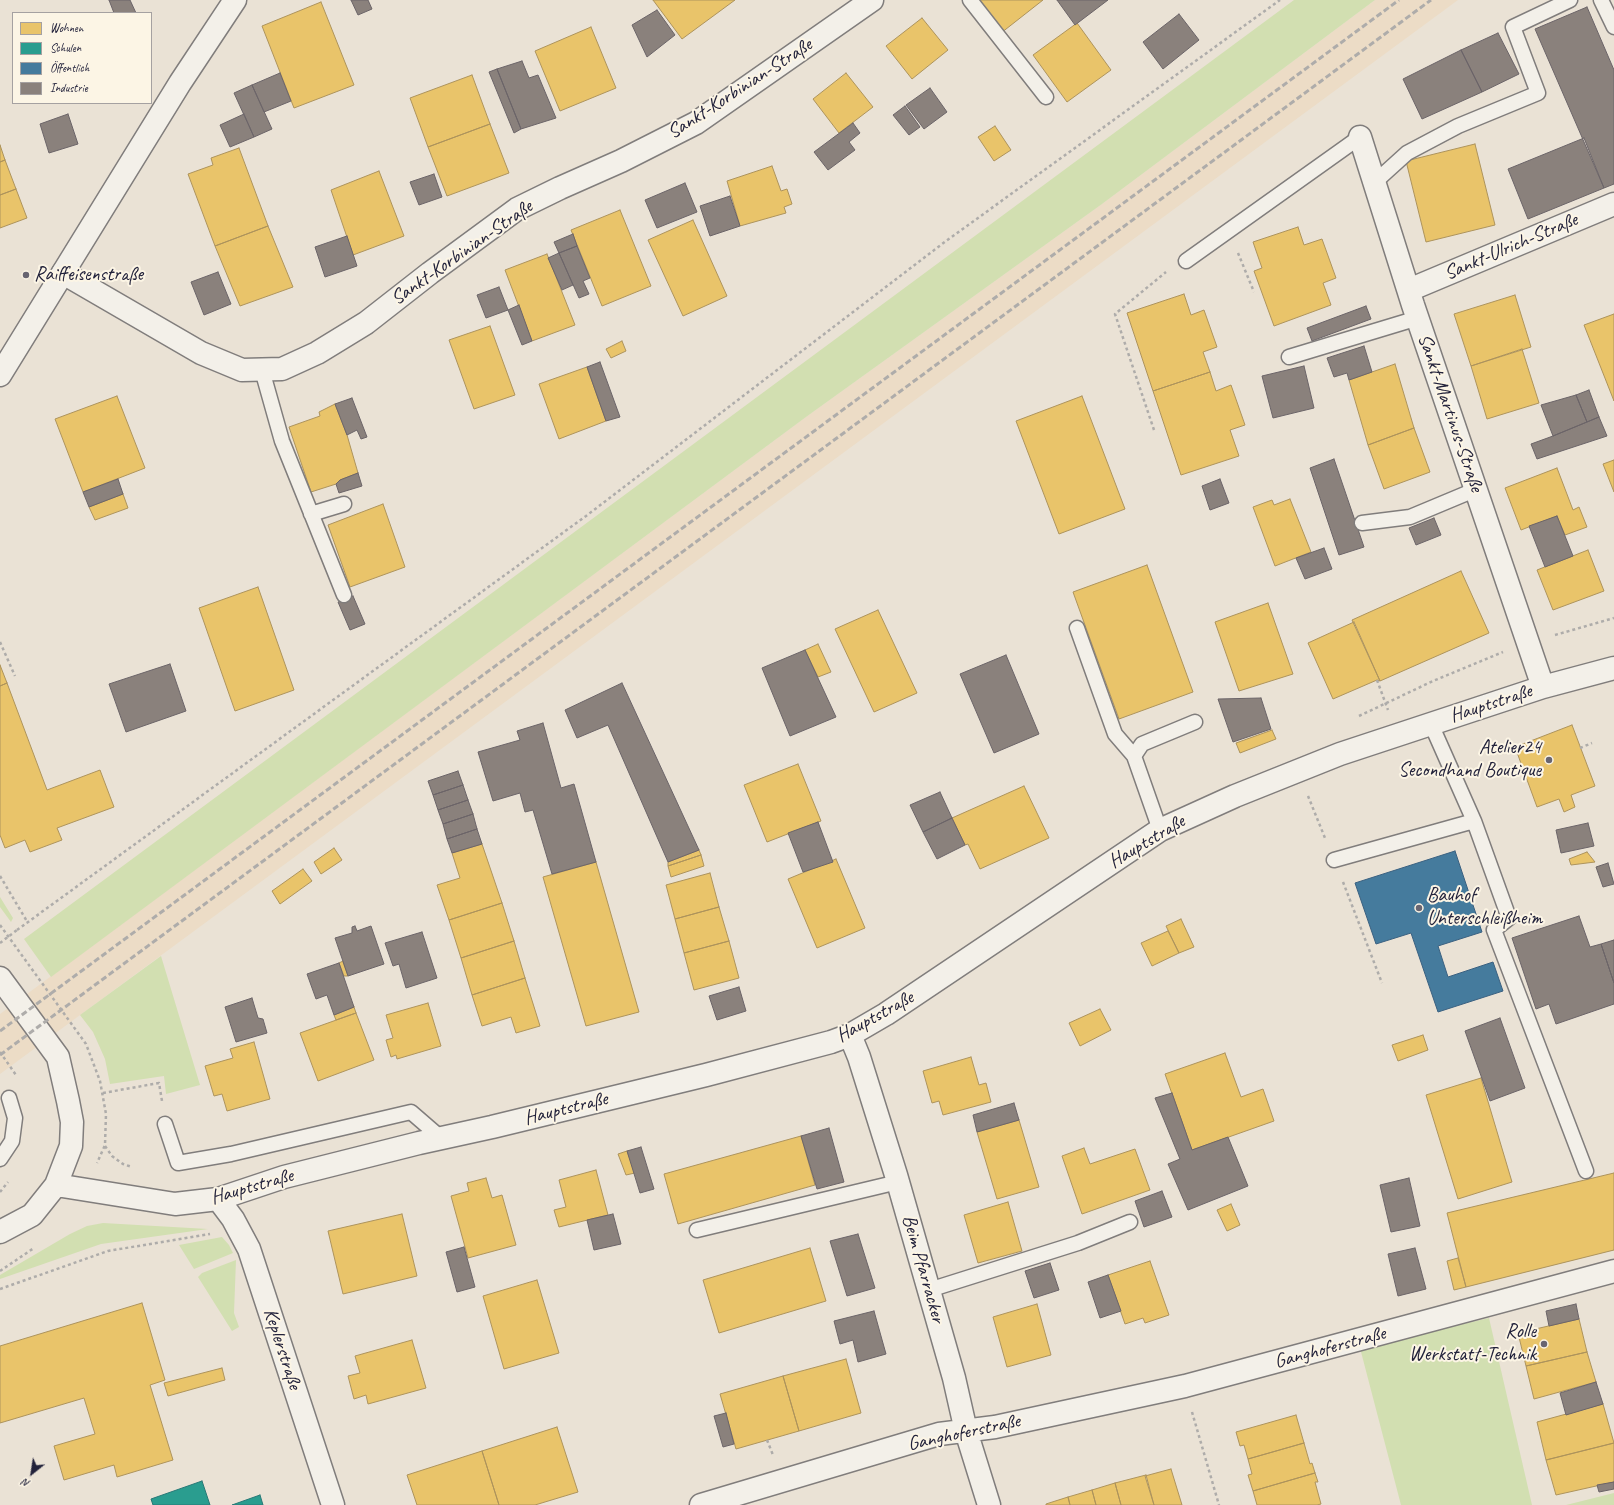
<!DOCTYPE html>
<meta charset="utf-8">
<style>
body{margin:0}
#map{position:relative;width:1614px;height:1505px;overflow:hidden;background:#eae2d5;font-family:Caveat,sans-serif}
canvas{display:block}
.legend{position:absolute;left:12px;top:12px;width:140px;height:92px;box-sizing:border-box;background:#fcf5e5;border:1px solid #a5a1a1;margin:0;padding:5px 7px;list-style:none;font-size:12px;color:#22223b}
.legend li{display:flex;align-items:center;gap:8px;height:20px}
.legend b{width:20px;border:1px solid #a5a1a1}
.north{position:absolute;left:12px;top:1453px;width:40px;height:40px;-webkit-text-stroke:3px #fcf5e5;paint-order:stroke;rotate:210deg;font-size:11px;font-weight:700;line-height:16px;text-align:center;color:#22223b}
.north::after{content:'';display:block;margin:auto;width:14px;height:18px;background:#22223b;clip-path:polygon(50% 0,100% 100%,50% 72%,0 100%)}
</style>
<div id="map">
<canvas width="1614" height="1505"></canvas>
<ul class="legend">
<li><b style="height:11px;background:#e9c46a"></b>Wohnen</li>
<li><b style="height:11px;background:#2a9d8f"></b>Schulen</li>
<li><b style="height:11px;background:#457b9d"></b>Öffentlich</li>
<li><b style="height:11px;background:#8a817c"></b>Industrie</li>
</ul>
<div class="north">N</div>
</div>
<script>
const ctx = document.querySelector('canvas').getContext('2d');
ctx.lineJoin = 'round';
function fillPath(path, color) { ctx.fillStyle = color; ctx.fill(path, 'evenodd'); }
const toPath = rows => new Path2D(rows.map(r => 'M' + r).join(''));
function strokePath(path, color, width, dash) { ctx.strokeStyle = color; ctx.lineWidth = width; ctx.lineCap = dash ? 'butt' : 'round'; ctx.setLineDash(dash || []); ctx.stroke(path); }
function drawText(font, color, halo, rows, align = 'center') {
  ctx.font = font + ' Caveat,sans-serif'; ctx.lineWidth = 4; ctx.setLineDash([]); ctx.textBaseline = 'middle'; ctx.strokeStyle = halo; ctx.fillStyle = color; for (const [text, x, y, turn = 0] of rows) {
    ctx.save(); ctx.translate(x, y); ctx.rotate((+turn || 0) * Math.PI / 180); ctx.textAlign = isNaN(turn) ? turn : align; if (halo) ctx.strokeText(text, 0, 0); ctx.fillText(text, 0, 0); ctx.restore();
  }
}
const built = toPath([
 [1375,0,1458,0,0,1074,0,1014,806,417,1102,204]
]);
const green = toPath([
 [1294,0,1375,0,1102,204,806,417,51,977,24,939],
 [0,897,13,918,11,922,0,907],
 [161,956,200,1085,166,1094,164,1076,110,1084,105,1059,93,1032,80,1015],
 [103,1223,208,1229,101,1244,0,1279,0,1275,70,1234,87,1226],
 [222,1237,229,1245,233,1253,194,1269,179,1245],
 [236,1260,234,1313,239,1327,232,1331,198,1277,202,1273],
 [1489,1318,1532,1505,1401,1505,1360,1348],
 [1614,1493,1614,1505,1566,1505]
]);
const homes = toPath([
 [653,0,735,0,682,39,653,0],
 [975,0,1043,0,1001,33,975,0],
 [321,2,354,85,294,108,262,26,321,2],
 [922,18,948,50,912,79,886,46,922,18],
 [1077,23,1111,70,1067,102,1033,55,1077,23],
 [591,27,616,88,560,111,535,51,591,27],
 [846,73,873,107,839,133,813,99,846,73],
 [472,75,490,124,428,147,410,98,472,75],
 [490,124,509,173,447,196,428,147,490,124],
 [995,126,1011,150,994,161,978,137,995,126],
 [1475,144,1495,225,1426,242,1406,161,1475,144],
 [0,145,5,160,0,162,0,145],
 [239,148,268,226,215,246,188,174,213,165,211,158,239,148],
 [5,160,16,189,0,195,0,162,5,160],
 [772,166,781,191,787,189,792,204,784,207,786,213,740,226,727,181,772,166],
 [379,171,404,236,353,255,331,190,379,171],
 [16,189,27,218,0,228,0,195,16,189],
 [620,210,651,286,602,306,571,230,620,210],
 [693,220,727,296,683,316,648,240,693,220],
 [268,226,293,287,240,306,215,246,268,226],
 [1298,227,1304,245,1322,239,1336,278,1323,283,1331,305,1274,326,1254,271,1262,268,1253,242,1298,227],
 [547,254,575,325,532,341,505,270,547,254],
 [1184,294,1191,315,1204,310,1217,347,1203,352,1210,372,1153,391,1127,313,1184,294],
 [1515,295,1531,347,1471,366,1454,314,1515,295],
 [1614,314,1614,401,1584,325,1614,314],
 [490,326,515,395,474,409,449,340,490,326],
 [622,341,626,351,611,358,606,349,622,341],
 [1522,349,1539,403,1487,419,1471,366,1522,349],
 [1395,364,1414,428,1368,445,1349,380,1395,364],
 [587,367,606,421,559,439,539,384,587,367],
 [1210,372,1216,391,1231,385,1245,425,1230,430,1239,456,1181,475,1153,391,1210,372],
 [117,396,145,468,83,492,55,419,117,396],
 [1082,396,1125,509,1059,534,1016,421,1082,396],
 [335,404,347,435,358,473,340,480,336,484,311,492,289,427,320,416,319,412,335,404],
 [1414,428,1430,472,1384,489,1368,445,1414,428],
 [1614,460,1614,492,1603,464,1614,460],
 [1557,468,1573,510,1579,507,1587,527,1565,535,1557,516,1521,530,1505,488,1557,468],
 [123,494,128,508,95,520,89,507,123,494],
 [1290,499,1311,552,1275,566,1253,507,1272,500,1274,505,1290,499],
 [383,504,405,567,350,587,328,525,383,504],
 [1588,550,1604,591,1553,610,1537,570,1588,550],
 [1147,565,1193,692,1119,719,1073,592,1147,565],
 [1461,571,1489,633,1380,681,1352,620,1461,571],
 [258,587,294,690,235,711,199,608,258,587],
 [1268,603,1293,674,1239,691,1215,622,1268,603],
 [878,610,917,693,874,712,835,629,878,610],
 [1354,622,1380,681,1377,680,1333,699,1308,643,1354,622],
 [818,644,831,672,818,677,805,650,818,644],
 [0,665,7,683,0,686,0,665],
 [7,683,47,790,100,770,114,807,57,828,62,840,30,852,25,840,5,848,0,835,0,686,7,683],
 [1572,725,1595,786,1571,795,1575,807,1564,812,1559,799,1537,807,1515,747,1572,725],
 [1272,730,1276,739,1240,753,1236,743,1272,730],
 [798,764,821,821,767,842,744,785,798,764],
 [1024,786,1049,838,980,869,968,844,965,845,952,818,1024,786],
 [482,844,502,903,449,920,437,885,460,878,452,853,482,844],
 [334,848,342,860,321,874,314,862,334,848],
 [699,850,701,855,668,866,668,862,699,850],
 [1587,852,1595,862,1571,865,1569,859,1587,852],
 [701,855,704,866,671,877,668,866,701,855],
 [836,859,865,928,817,948,788,879,836,859],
 [596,862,639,1012,586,1026,543,877,596,862],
 [303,869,312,881,280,904,272,891,303,869],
 [710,873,719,907,675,919,666,885,710,873],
 [502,903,514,941,461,958,449,920,502,903],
 [719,907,729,941,684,953,675,919,719,907],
 [1181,919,1194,947,1179,953,1166,926,1181,919],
 [1168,931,1179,953,1152,966,1141,943,1168,931],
 [514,941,525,978,472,995,461,958,514,941],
 [729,941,739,978,694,990,684,953,729,941],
 [343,961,343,962,348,976,344,976,339,963,343,961],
 [525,978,540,1026,516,1033,511,1017,482,1026,472,995,525,978],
 [428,1003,441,1046,397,1059,396,1055,391,1057,386,1040,393,1038,386,1015,428,1003],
 [354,1007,356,1013,336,1020,334,1015,354,1007],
 [1100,1009,1111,1030,1080,1046,1069,1023,1100,1009],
 [356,1013,374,1060,318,1081,300,1033,356,1013],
 [1423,1035,1428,1050,1398,1061,1392,1045,1423,1035],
 [254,1042,270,1099,227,1111,222,1094,214,1096,205,1066,233,1058,230,1049,254,1042],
 [1225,1053,1241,1097,1263,1089,1274,1121,1192,1150,1165,1074,1225,1053],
 [971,1057,979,1085,986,1083,991,1102,943,1115,939,1101,932,1103,923,1071,971,1057],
 [1481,1078,1512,1182,1458,1199,1426,1095,1481,1078],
 [1019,1120,1039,1187,997,1199,977,1132,1019,1120],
 [801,1136,815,1185,678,1224,664,1174,801,1136],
 [1084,1148,1090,1164,1135,1149,1150,1190,1082,1214,1062,1156,1084,1148],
 [627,1151,635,1173,626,1175,618,1154,627,1151],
 [596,1170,608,1215,559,1227,554,1210,566,1207,559,1180,596,1170],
 [1614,1173,1614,1250,1466,1287,1447,1213,1614,1173],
 [486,1178,492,1198,502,1195,516,1245,468,1258,451,1196,469,1191,467,1183,486,1178],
 [1008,1202,1022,1251,978,1263,964,1215,1008,1202],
 [1231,1204,1240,1225,1227,1231,1217,1210,1231,1204],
 [402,1214,417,1276,343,1294,328,1231,402,1214],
 [810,1248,826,1301,719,1333,703,1280,810,1248],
 [1458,1258,1466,1287,1454,1290,1447,1261,1458,1258],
 [1150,1261,1169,1315,1145,1323,1143,1318,1125,1324,1108,1275,1150,1261],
 [537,1280,559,1353,504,1369,483,1296,537,1280],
 [142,1303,165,1380,150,1385,173,1460,117,1477,114,1465,64,1480,54,1446,95,1434,84,1398,0,1423,0,1346,142,1303],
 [1037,1304,1051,1355,1007,1367,993,1317,1037,1304],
 [1579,1319,1587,1352,1526,1366,1518,1333,1579,1319],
 [412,1340,426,1388,368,1404,366,1395,354,1399,348,1376,360,1373,355,1356,412,1340],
 [1587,1352,1596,1382,1534,1399,1526,1366,1587,1352],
 [846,1359,861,1413,799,1431,783,1376,846,1359],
 [222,1368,225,1380,168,1396,164,1383,222,1368],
 [783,1376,799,1431,736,1449,720,1394,783,1376],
 [1603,1404,1614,1443,1546,1460,1537,1422,1603,1404],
 [1296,1415,1304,1443,1248,1459,1244,1445,1240,1446,1236,1432,1296,1415],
 [557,1427,578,1492,535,1505,499,1505,482,1451,557,1427],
 [1304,1443,1310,1464,1312,1463,1315,1473,1253,1491,1248,1475,1252,1474,1248,1459,1304,1443],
 [1614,1443,1614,1482,1556,1495,1546,1460,1614,1443],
 [482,1451,499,1505,417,1505,407,1475,482,1451],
 [1171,1469,1182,1505,1154,1505,1145,1476,1171,1469],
 [1315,1473,1318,1482,1315,1482,1321,1504,1317,1505,1257,1505,1253,1491,1315,1473],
 [1146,1475,1154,1505,1121,1505,1115,1483,1146,1475],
 [1115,1483,1121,1505,1096,1505,1092,1490,1115,1483],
 [1092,1490,1096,1505,1070,1505,1068,1497,1092,1490],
 [1068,1497,1070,1505,1046,1505,1046,1504,1068,1497]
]);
const schools = toPath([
 [202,1481,210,1505,153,1505,151,1499,202,1481],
 [260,1495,263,1505,232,1505,260,1495]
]);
const public = toPath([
 [1455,851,1482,932,1438,946,1448,977,1493,962,1503,991,1438,1012,1411,933,1376,944,1355,883,1455,851]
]);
const industry = toPath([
 [109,0,130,0,136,13,114,13,109,0],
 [351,0,368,0,372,9,358,15,351,0],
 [1057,0,1108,0,1075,25,1057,0],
 [1587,7,1614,70,1614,184,1604,188,1535,29,1587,7],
 [657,10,675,35,647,57,632,25,657,10],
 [1179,14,1199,40,1163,69,1143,42,1179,14],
 [1498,33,1519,74,1482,92,1461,50,1498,33],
 [1461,50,1482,92,1422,119,1403,79,1461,50],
 [522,61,529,78,538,75,556,118,521,129,497,69,522,61],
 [497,69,521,129,514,133,489,72,497,69],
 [280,73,291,101,264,112,252,85,280,73],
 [252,85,272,129,254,137,234,93,252,85],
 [930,88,947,112,924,129,906,105,930,88],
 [905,106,920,127,909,135,893,115,905,106],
 [68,114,78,144,49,153,40,124,68,114],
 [244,114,254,137,230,147,220,125,244,114],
 [853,123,860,133,849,142,855,150,828,170,814,152,853,123],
 [1584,138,1604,188,1528,219,1508,169,1584,138],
 [434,174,442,197,419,205,410,182,434,174],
 [685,183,697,212,657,228,645,200,685,183],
 [730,196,740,226,710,236,700,206,730,196],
 [573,234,577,246,559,253,554,242,573,234],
 [347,236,357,266,325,277,315,247,347,236],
 [577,246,590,278,583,281,589,294,579,298,559,253,577,246],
 [559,253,573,285,562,290,548,258,559,253],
 [218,272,231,304,204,315,191,282,218,272],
 [499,287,508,310,486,318,477,295,499,287],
 [519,305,532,341,522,345,508,310,519,305],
 [1366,306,1371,319,1312,341,1307,328,1366,306],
 [1364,346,1372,372,1349,380,1347,373,1334,377,1327,358,1364,346],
 [600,362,620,417,606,421,587,367,600,362],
 [1304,366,1314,408,1273,418,1262,376,1304,366],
 [1589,390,1599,417,1587,422,1576,395,1589,390],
 [1576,395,1587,422,1553,436,1541,405,1576,395],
 [352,398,367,437,361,439,357,430,347,435,335,404,352,398],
 [1599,417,1607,436,1537,459,1531,444,1553,436,1599,417],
 [1334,459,1364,547,1339,555,1310,468,1334,459],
 [358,473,362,486,339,493,336,484,340,480,358,473],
 [118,479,123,494,89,507,83,492,118,479],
 [1220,479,1229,503,1210,510,1202,486,1220,479],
 [1557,516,1573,556,1545,567,1529,526,1557,516],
 [1434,518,1441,535,1416,545,1409,528,1434,518],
 [1324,548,1332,569,1305,579,1296,558,1324,548],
 [353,596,365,624,350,630,338,602,353,596],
 [805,650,836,717,790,736,762,668,805,650],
 [1006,655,1039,734,994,753,960,674,1006,655],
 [170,664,186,711,126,732,109,684,170,664],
 [622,683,699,850,668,862,608,725,577,738,565,710,622,683],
 [1261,698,1271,729,1233,742,1218,699,1261,698],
 [543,723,561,788,574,784,596,862,552,874,533,810,525,812,520,793,493,801,478,752,520,740,517,731,543,723],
 [458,771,463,785,433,795,428,781,458,771],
 [463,785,468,800,438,810,433,795,463,785],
 [940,792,952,818,923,832,910,805,940,792],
 [468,800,473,814,443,824,438,810,468,800],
 [473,814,477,829,447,839,443,824,473,814],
 [952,818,965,845,937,859,923,832,952,818],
 [818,822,833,862,803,872,788,833,818,822],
 [1588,823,1594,846,1561,853,1556,830,1588,823],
 [477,829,482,844,452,853,447,839,477,829],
 [1608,863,1614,884,1603,887,1596,867,1608,863],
 [1579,916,1590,947,1601,944,1614,983,1614,1004,1556,1024,1549,1004,1536,1009,1512,938,1579,916],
 [355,926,357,931,371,926,384,964,348,976,335,938,352,933,352,927,355,926],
 [422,932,437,978,406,988,399,964,393,966,385,943,422,932],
 [1614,940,1614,983,1601,944,1614,940],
 [339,963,354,1007,334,1015,327,995,316,999,307,974,339,963],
 [739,987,746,1011,717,1020,709,996,739,987],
 [252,998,258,1018,263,1019,267,1033,236,1042,225,1007,252,998],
 [1500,1018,1525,1088,1490,1101,1465,1031,1500,1018],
 [1172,1093,1192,1150,1228,1137,1248,1186,1188,1210,1168,1164,1180,1159,1155,1098,1172,1093],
 [1014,1103,1019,1120,977,1132,973,1115,1014,1103],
 [829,1128,844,1182,817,1189,801,1136,829,1128],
 [641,1147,654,1189,640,1193,627,1151,641,1147],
 [1409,1178,1420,1226,1391,1232,1380,1185,1409,1178],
 [1162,1191,1172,1217,1144,1227,1135,1201,1162,1191],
 [613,1214,621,1244,594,1250,587,1220,613,1214],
 [858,1234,875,1288,847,1296,830,1241,858,1234],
 [464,1247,475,1287,457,1292,446,1252,464,1247],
 [1415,1248,1426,1289,1398,1296,1388,1254,1415,1248],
 [1050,1263,1059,1290,1034,1298,1025,1271,1050,1263],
 [1108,1275,1121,1311,1100,1318,1088,1282,1108,1275],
 [1576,1304,1579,1319,1549,1326,1546,1311,1576,1304],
 [874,1311,886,1354,858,1362,853,1340,840,1344,834,1321,874,1311],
 [1596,1382,1603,1404,1566,1415,1560,1393,1596,1382],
 [726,1413,734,1444,723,1447,714,1416,726,1413],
 [1614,1482,1614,1489,1599,1492,1597,1485,1614,1482]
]);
const path = toPath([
 [1238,253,1254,292],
 [1154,430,1115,314,1166,272],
 [1555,635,1614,618],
 [0,642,15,676],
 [1377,680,1388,710],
 [1359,716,1433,681,1503,652],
 [1580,748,1592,743],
 [1308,796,1325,838],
 [0,876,28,923],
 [1343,882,1382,983],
 [0,925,86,1044,100,1081,106,1114,105,1145,97,1163],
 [17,930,586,516,946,241,1280,0],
 [0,1052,16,1075],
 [103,1093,159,1083,162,1101],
 [105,1146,112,1156,123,1164,132,1167],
 [0,1192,8,1182],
 [0,1271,34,1248],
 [0,1289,108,1251,210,1234],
 [1192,1412,1219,1505],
 [767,1440,773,1455]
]);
const service = toPath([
 [970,0,1046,97],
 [1601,0,1614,27],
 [1375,182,1407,153,1458,126,1538,93,1513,27,1570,0],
 [1186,261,1360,137],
 [1289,357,1418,318],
 [262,370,282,441,344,595],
 [311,514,344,504],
 [1362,523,1410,517,1477,489],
 [1077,628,1115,734,1134,756],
 [1431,724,1474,821,1509,918,1494,930,1586,1171],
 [1160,830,1134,756,1142,744,1195,722],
 [1334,860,1474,821],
 [165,1124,178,1163,231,1154,411,1112,441,1138],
 [0,1159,12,1141,15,1118,9,1098],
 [697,1230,898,1182],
 [929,1290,1078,1243,1130,1222]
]);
const minor = toPath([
 [1360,137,1413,305,1543,687],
 [63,273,201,353,242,370,282,369,317,353,366,323,430,273,517,209,560,188,621,161,696,123,872,0],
 [1409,290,1614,204],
 [0,978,58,1057,68,1101,72,1122,71,1146,56,1185,32,1215,0,1232],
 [850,1035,859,1057,896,1175,954,1378,966,1431,989,1505],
 [56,1185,175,1204,218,1199,284,1177,419,1143,492,1127,706,1075,831,1042,850,1035,886,1014,1160,830,1235,796,1340,754,1543,687,1614,668],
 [218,1199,233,1219,249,1249,333,1505],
 [701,1505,939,1434,995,1427,1185,1386,1614,1271]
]);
const tertiary = toPath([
 [0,375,180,83,235,0]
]);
const rail = toPath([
 [0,1031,1399,0],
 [0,1055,1431,0]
]);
const pathBridge = toPath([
 [0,943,17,930]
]);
const markers = [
 [26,275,4,"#686571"],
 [1549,760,4,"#686571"],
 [1419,908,4,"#686571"],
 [1544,1344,4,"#686571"]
];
const streetNames = [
 ["Sankt-Korbinian-Straße",740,89,-33],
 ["Sankt-Ulrich-Straße",1511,247,-23],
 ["Sankt-Korbinian-Straße",462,253,-35],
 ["Sankt-Martinus-Straße",1450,413,71],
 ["Hauptstraße",1491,704,-18],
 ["Hauptstraße",1147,842,-31],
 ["Hauptstraße",875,1017,-29],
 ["Hauptstraße",566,1109,-14],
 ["Hauptstraße",252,1187,-16],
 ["Beim Pfarracker",923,1269,74],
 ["Ganghoferstraße",1330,1348,-15],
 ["Keplerstraße",282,1349,72],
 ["Ganghoferstraße",964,1433,-12]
];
const poiNames = [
 ["Raiffeisenstraße",34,275],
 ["Atelier24",1541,748,"right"],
 ["Secondhand Boutique",1541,771,"right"],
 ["Bauhof",1427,896],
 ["Unterschleißheim",1427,919],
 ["Rolle",1536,1332,"right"],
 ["Werkstatt-Technik",1536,1355,"right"]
];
fillPath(built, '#ecdcc6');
fillPath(green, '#d2dfb1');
fillPath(homes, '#e9c46a');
strokePath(homes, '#ad935c', 1);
fillPath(schools, '#2a9d8f');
strokePath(schools, '#287876', 1);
fillPath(public, '#457b9d');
strokePath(public, '#3a6080', 1);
fillPath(industry, '#8a817c');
strokePath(industry, '#6b6468', 1);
strokePath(service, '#807d7c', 17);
strokePath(minor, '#807d7c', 25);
strokePath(tertiary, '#807d7c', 25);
strokePath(path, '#aeacaa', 2.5, [3, 3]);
strokePath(service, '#f3f0e9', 14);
strokePath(minor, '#f3f0e9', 22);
strokePath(tertiary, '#f3f0e9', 22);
strokePath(rail, '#aeacaa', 3, [6, 3]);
strokePath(pathBridge, '#aeacaa', 2.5, [3, 3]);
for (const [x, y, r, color] of markers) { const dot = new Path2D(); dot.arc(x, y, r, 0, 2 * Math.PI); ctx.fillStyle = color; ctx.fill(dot); strokePath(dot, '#fcf5e5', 1.5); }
drawText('20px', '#22223b', '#fcf5e5', streetNames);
drawText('20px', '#22223b', '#fcf5e5', poiNames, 'left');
</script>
